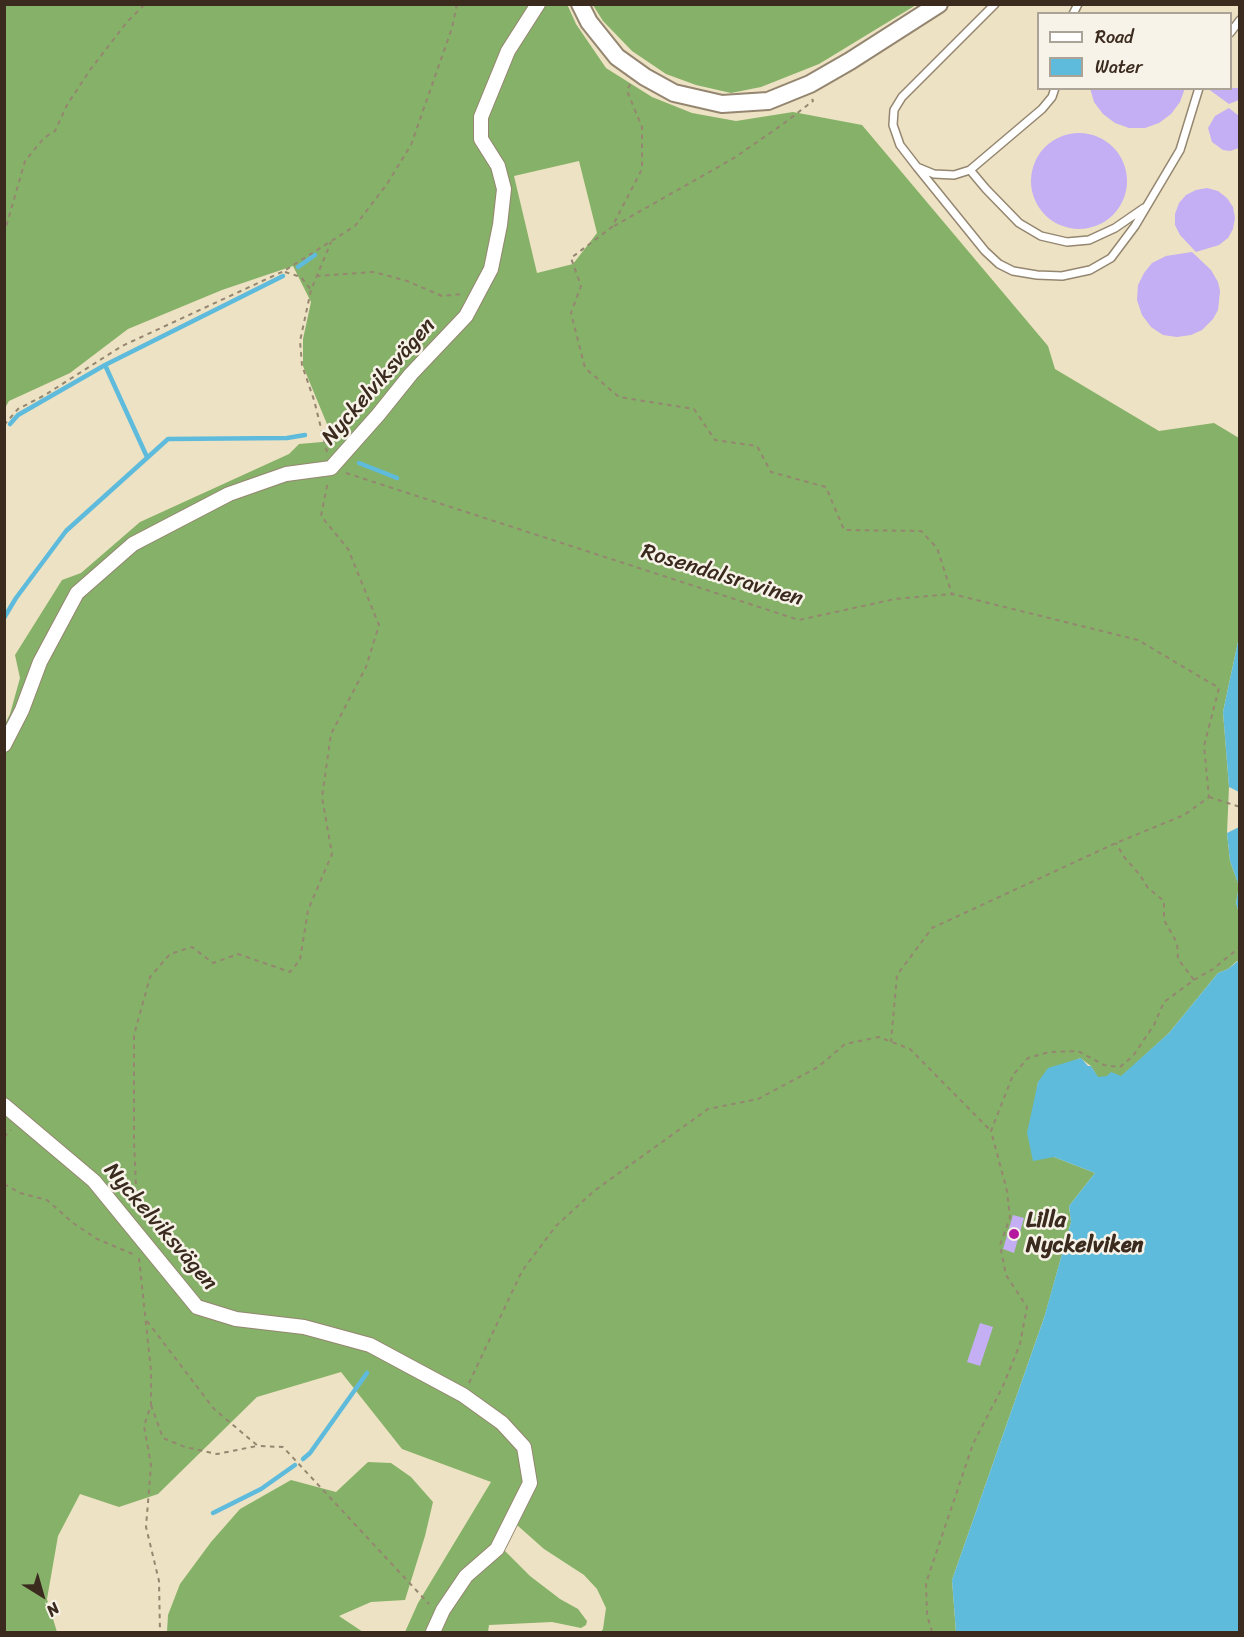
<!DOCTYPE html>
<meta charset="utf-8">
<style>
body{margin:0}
#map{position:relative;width:1244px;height:1637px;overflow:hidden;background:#ede2c3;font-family:Sriracha,sans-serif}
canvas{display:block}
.frame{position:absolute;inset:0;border:6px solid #3b2a1e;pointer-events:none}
.legend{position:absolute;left:1037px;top:12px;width:195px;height:78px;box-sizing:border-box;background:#f7f3e8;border:2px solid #aca397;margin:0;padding:8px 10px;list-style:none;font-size:18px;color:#3b2a1e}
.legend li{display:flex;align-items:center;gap:12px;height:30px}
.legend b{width:30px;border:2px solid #aca397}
.north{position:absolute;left:12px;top:1565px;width:60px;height:60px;-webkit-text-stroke:4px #f7f3e8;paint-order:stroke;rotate:143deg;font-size:16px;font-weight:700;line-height:24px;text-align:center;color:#3b2a1e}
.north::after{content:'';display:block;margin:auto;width:21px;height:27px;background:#3b2a1e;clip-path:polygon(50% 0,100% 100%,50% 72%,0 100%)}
</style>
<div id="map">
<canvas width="1244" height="1637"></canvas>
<div class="frame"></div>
<ul class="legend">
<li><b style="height:8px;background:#fff"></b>Road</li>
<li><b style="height:16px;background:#5fbbdc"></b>Water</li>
</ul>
<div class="north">N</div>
</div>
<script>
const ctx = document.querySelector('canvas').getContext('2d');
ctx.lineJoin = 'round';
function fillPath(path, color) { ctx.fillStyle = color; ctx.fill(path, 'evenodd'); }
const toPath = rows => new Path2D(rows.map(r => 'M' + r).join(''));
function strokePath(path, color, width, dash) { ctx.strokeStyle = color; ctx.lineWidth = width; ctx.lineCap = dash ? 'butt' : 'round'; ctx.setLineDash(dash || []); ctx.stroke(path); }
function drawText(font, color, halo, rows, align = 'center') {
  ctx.font = font + ' Sriracha,sans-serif'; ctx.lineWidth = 5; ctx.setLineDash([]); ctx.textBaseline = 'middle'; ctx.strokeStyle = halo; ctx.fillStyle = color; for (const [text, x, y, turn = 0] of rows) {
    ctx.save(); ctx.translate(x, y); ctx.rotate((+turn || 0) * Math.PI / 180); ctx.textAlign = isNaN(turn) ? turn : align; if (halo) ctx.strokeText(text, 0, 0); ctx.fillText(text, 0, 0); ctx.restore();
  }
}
const forest = toPath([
 [567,4,576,24,606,68,652,97,692,113,736,121,793,112,862,125,1048,346,1055,369,1159,431,1214,423,1239,438,1239,637,1223,712,1229,787,1227,833,1230,861,1239,886,1236,903,1239,913,1239,962,1237,961,1228,969,1218,973,1169,1033,1121,1077,1098,1078,1091,1066,1080,1058,1038,1082,1035,1102,1054,1157,1095,1173,1069,1206,1071,1222,1045,1315,952,1580,956,1632,601,1632,603,1629,606,1608,597,1589,584,1575,544,1549,517,1525,504,1550,530,1576,560,1599,578,1609,587,1621,586,1625,581,1628,552,1622,489,1625,488,1632,405,1632,418,1603,491,1482,402,1449,341,1372,257,1397,158,1494,119,1507,80,1494,58,1536,47,1599,57,1632,5,1632,4,726,10,714,20,678,15,655,62,580,81,573,140,522,289,454,299,444,334,441,303,366,303,339,311,302,293,266,222,290,128,329,70,373,9,401,5,408,5,5],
 [579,161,597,233,573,264,537,273,514,176],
 [593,5,916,5,819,64,761,87,731,93,696,85,666,74,632,51,603,21],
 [368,1462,391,1463,411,1477,433,1502,425,1536,405,1600,371,1602,339,1616,363,1632,167,1632,168,1615,180,1584,211,1542,240,1509,291,1480,336,1492]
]);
const water = toPath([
 [1239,637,1240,638,1239,792,1229,787,1223,712],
 [1239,827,1239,913,1236,903,1239,886,1230,861,1227,833],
 [1238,961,1240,962,1239,1632,956,1632,952,1580,1044,1318,1071,1222,1069,1206,1095,1173,1054,1157,1033,1161,1027,1133,1038,1082,1048,1068,1081,1058,1088,1066,1091,1066,1098,1077,1107,1076,1111,1072,1121,1076,1169,1033,1218,973,1228,969]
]);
const stream = toPath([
 [298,267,315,255],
 [105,365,147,457],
 [10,424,18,415,105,365,283,276],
 [359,463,397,478],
 [4,618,16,598,66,531,168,439,287,438,305,435],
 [303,1459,310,1453,367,1373],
 [213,1513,261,1489,295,1465]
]);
const building = toPath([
 [1090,88,1185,88,1180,102,1171,114,1159,123,1145,128,1129,128,1115,123,1103,114,1094,102],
 [1207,88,1239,88,1239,100,1229,104],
 [1229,108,1239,116,1239,148,1230,151,1223,150,1212,142,1208,128,1215,116],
 '1031 181a48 48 0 1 1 96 0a48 48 0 1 1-96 0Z',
 [1207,188,1218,191,1227,198,1233,207,1235,218,1233,229,1228,238,1219,245,1196,252,1180,235,1175,225,1175,214,1179,203,1186,195,1196,190],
 [1192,252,1211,270,1218,282,1220,291,1218,310,1213,319,1202,330,1191,335,1177,337,1163,335,1151,327,1142,315,1137,300,1138,285,1144,273,1152,263,1166,256],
 [1013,1215,1024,1218,1014,1253,1003,1249],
 [980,1323,993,1327,980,1366,967,1362]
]);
const path = toPath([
 [630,84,627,91,642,127,642,169,612,227,571,258,581,286,571,313,585,368,619,397,694,409,715,440,757,446,771,472,826,487,844,530,921,531,937,548,952,594],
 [614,226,734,158,783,124,813,101,812,99],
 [4,234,25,161,44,138,55,131,67,105,90,70,127,22,145,4],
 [285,272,301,277,311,290],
 [316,276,374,272,407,281,442,296,462,294],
 [4,425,18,409,45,395,122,346,284,271,355,226,387,184,411,145,452,28,457,4],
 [327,452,314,400,302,365,300,341,311,290,331,242],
 [346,473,799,620,895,599,952,594,1138,640,1219,688,1204,746,1209,797,1184,815,1116,843,932,928,897,975,891,1042],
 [1209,797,1240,807],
 [1194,980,1213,969,1240,947],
 [4,1137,11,1130],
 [4,1184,20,1193,47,1200,73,1223,97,1239,135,1255],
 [137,1211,134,1141,134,1035,150,977,170,954,192,947,213,963,238,954,290,972,300,960,308,910,332,854,322,797,331,734,366,667,379,625,348,549,321,516,328,481],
 [139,1258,151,1371,151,1405,144,1426,151,1465,146,1527,159,1581,160,1632],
 [147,1321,214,1409,258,1446,283,1447,429,1604],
 [469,1383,522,1271,556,1226,594,1191,708,1109,758,1099,818,1067,845,1044,879,1037,910,1049,991,1131],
 [151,1405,163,1438,185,1447,217,1454,257,1446],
 [932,1632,927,1615,926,1583,973,1444,1003,1386,1020,1344,1027,1307,1006,1275,1000,1245,1010,1218,1007,1191,991,1131,1013,1075,1028,1058,1049,1052,1078,1051,1104,1065,1120,1067,1133,1056,1154,1025,1164,1002,1194,980,1178,959,1177,943,1164,920,1164,901,1148,888,1140,875,1124,857,1116,843]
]);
const service = toPath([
 [995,4,902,97,894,110,893,125,900,145,917,167,934,174,954,175,970,170,1042,109,1052,97,1055,88],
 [1073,14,1078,4],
 [1230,33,1240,20],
 [917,167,985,251,999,264,1013,271,1037,275,1062,276,1090,270,1111,258,1135,226,1180,150,1199,88],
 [970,170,986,189,1019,223,1041,236,1067,242,1089,240,1115,228,1144,208]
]);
const minor = toPath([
 [4,745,22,710,40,662,77,593,133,544,229,494,286,474,331,468,378,415,411,374,466,316,491,269,500,225,504,189,498,166,481,139,481,117,508,51,538,4],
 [4,1105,94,1181,197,1307,236,1319,304,1327,370,1345,463,1395,502,1423,524,1447,530,1483,497,1549,466,1576,443,1610,433,1632]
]);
const tertiary = toPath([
 [580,4,589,22,617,57,645,77,674,93,722,104,768,101,810,84,850,61,939,4]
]);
const markers = [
 [1014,1234,6,"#b5179e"]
];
const streetNames = [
 ["Nyckelviksvägen",379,382,-49],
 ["Rosendalsravinen",722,576,17],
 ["Nyckelviksvägen",160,1227,49]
];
const poiNames = [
 ["Lilla",1026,1221],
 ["Nyckelviken",1026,1246]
];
fillPath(forest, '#86b168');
fillPath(water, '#5fbbdc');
strokePath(stream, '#5fbbdc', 4.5);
fillPath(building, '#c4aef4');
strokePath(service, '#948670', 10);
strokePath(minor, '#948670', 16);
strokePath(tertiary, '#948670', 20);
strokePath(path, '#948670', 2, [4.5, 4.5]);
strokePath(service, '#fff', 7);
strokePath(minor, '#fff', 14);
strokePath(tertiary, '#fff', 16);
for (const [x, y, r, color] of markers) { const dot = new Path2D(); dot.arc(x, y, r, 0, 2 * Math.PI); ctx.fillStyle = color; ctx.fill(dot); strokePath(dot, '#f7f3e8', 2); }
drawText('22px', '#3b2a1e', '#f7f3e8', streetNames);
drawText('bold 22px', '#3b2a1e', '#f7f3e8', poiNames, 'left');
</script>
